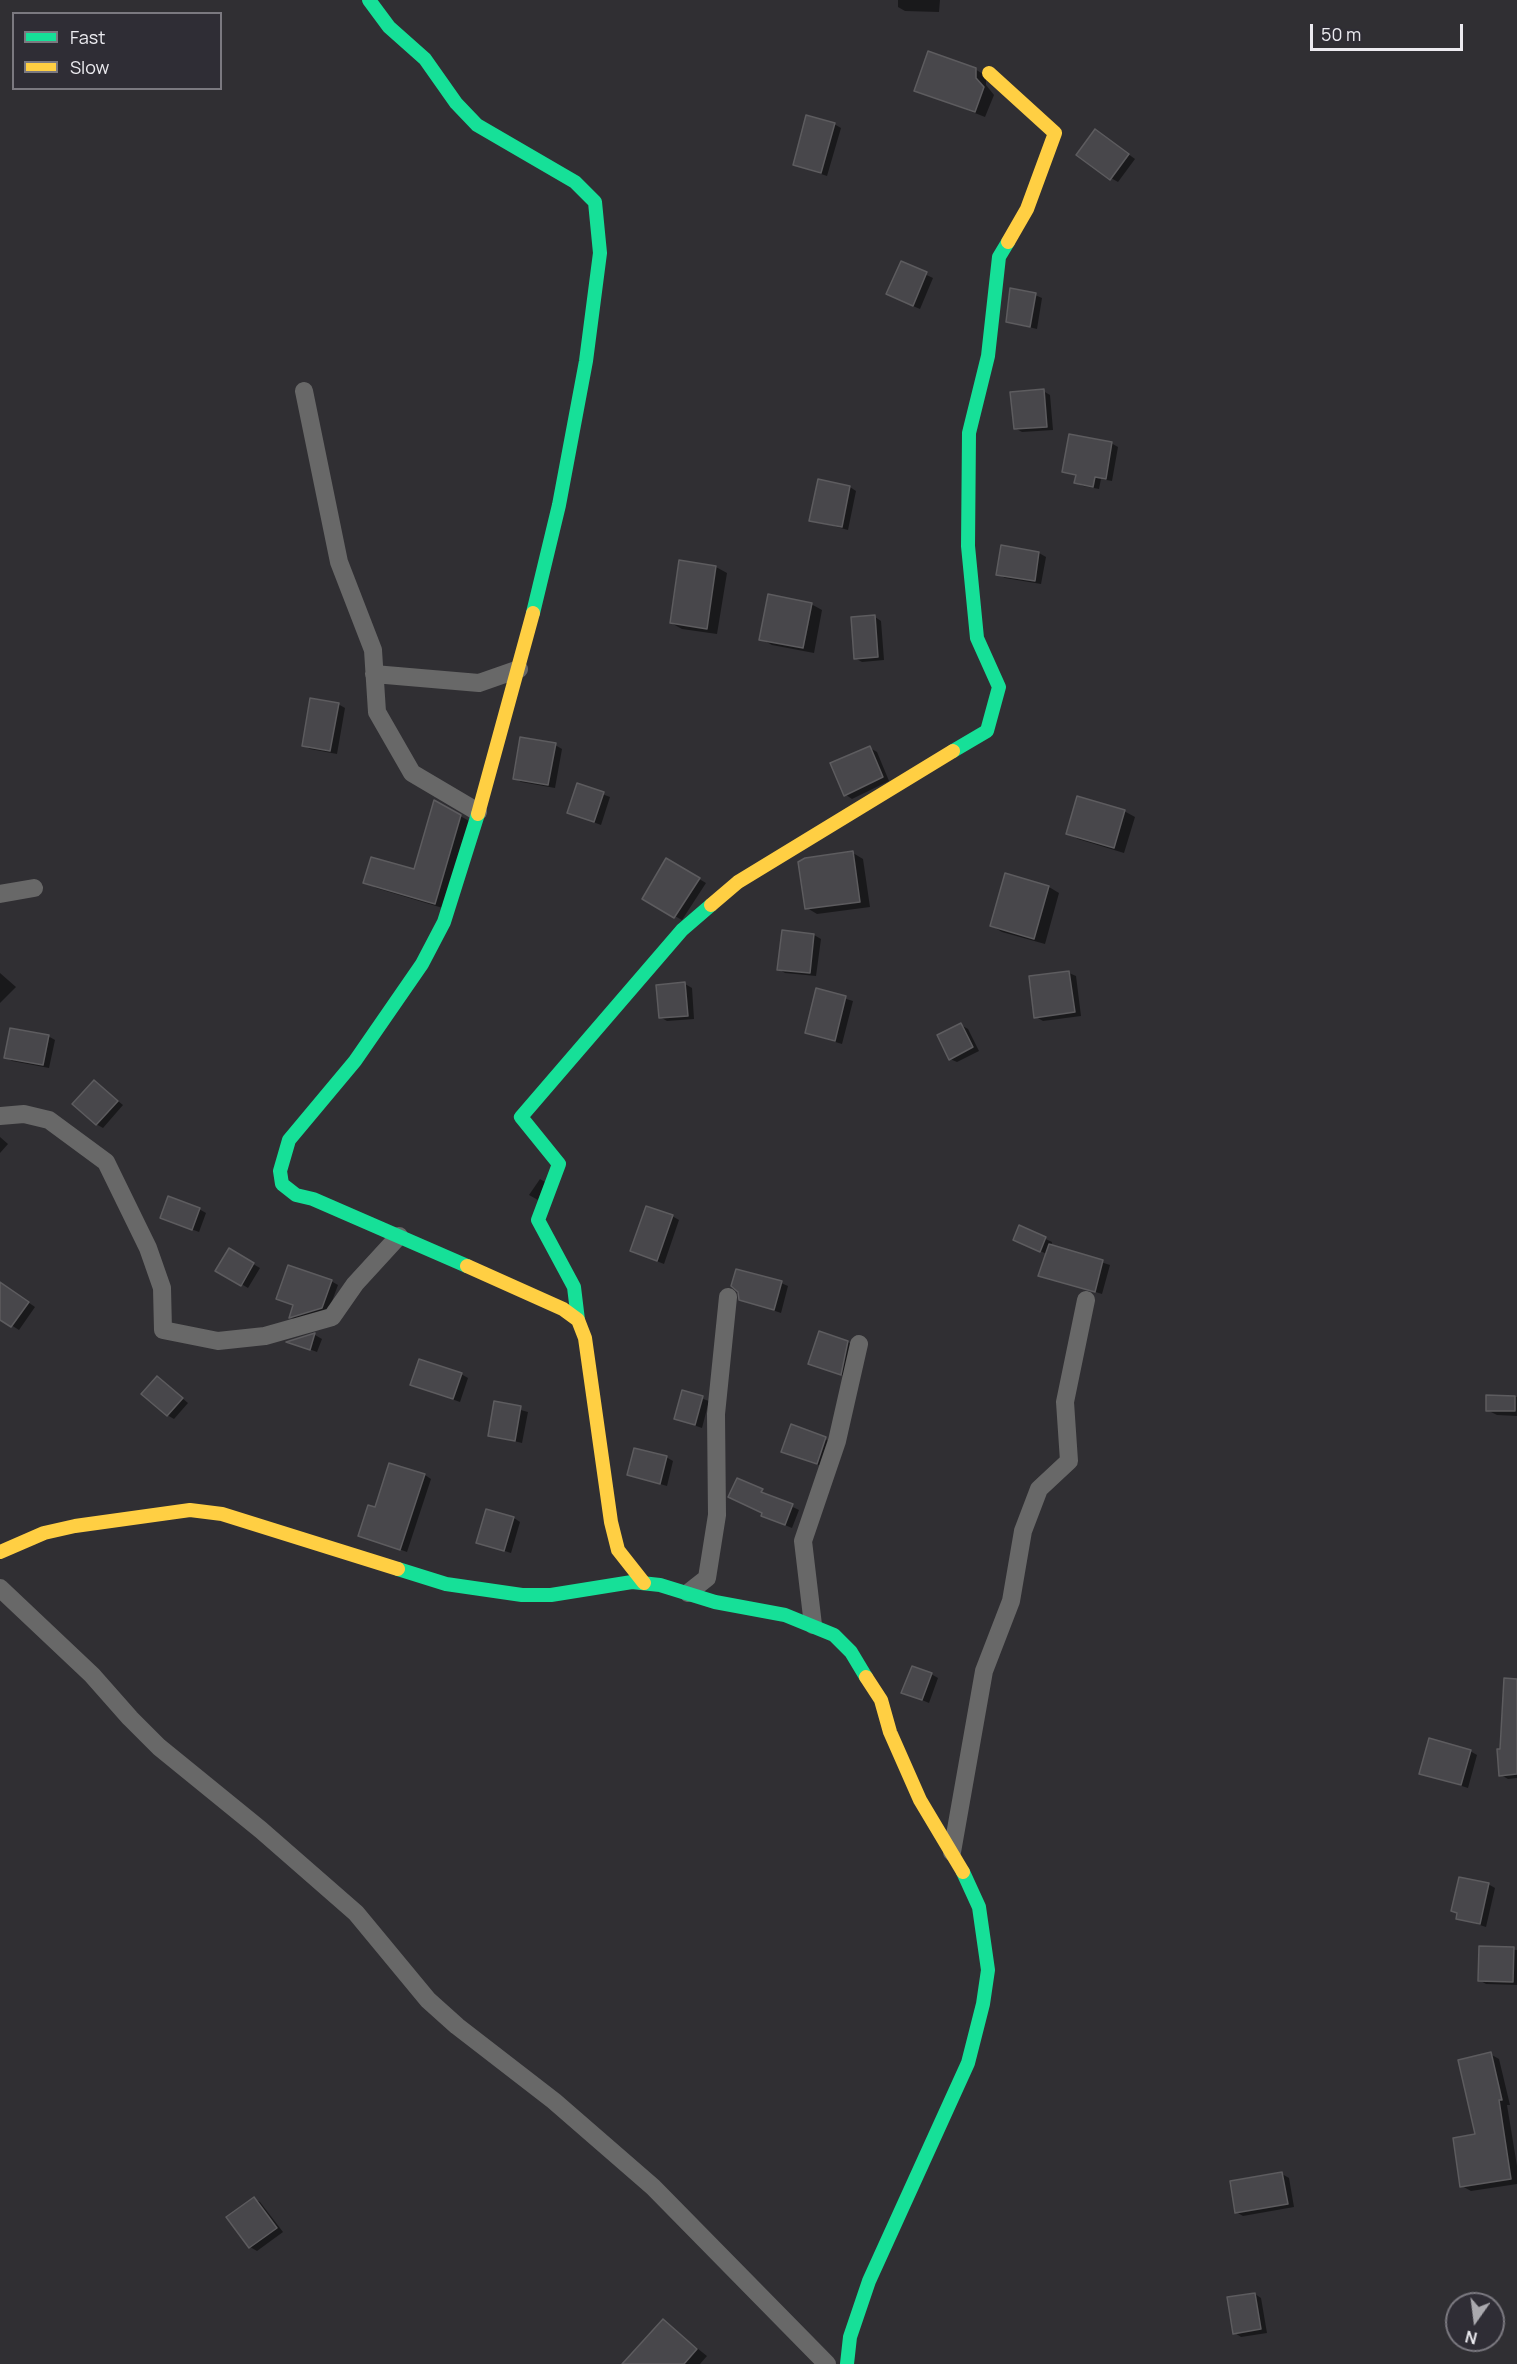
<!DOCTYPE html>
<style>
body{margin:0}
#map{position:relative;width:1517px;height:2364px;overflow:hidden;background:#302f33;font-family:Manrope,sans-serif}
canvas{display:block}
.legend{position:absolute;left:12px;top:12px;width:210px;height:78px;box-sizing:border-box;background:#2f2d35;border:2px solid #7b7980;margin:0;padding:8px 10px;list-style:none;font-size:18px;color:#ecebf0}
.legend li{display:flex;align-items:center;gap:12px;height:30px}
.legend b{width:30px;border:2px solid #7b7980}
.north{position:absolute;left:1445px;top:2292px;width:60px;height:60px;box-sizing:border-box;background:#2f2d35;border:2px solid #7b7980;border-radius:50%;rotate:194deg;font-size:16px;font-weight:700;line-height:24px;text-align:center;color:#ecebf0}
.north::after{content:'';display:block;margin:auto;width:21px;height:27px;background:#aaa9ae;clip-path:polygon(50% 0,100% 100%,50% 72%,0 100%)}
.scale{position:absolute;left:1310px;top:24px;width:153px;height:27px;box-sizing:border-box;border:3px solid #ecebf0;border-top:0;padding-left:8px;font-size:18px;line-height:21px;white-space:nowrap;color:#ecebf0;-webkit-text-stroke:4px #2f2d35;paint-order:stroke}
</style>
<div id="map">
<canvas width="1517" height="2364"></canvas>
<ul class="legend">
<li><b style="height:8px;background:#16e098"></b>Fast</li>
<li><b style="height:8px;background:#ffcf43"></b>Slow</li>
</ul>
<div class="north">N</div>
<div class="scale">50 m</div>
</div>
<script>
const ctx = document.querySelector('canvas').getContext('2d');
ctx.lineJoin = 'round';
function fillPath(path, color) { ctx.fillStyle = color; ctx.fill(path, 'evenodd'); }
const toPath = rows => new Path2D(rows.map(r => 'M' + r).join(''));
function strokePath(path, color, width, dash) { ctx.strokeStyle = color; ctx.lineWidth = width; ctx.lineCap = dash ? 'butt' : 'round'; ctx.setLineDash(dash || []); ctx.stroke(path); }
const shadow = toPath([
 [898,0,940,0,939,12,905,11,898,7],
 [975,69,986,76,986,85,994,95,985,117,916,90],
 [834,124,841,128,827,176,794,165],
 [1102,135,1135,159,1118,182,1111,178],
 [901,263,933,278,920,309,894,298],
 [1035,295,1042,298,1037,329,1008,322],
 [1043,391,1050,395,1053,430,1022,432,1015,428],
 [1111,443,1118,447,1112,481,1101,479,1099,489,1083,486,1076,483,1077,476,1063,471],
 [850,487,856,491,848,530,811,520],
 [1002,547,1039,553,1046,557,1041,584,1005,578,998,574],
 [681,562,716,567,727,573,717,634,682,629,671,623],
 [811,604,822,610,814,653,772,645,761,639],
 [875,617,881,621,884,660,862,662,855,658],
 [338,704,345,708,337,754,310,749,303,745],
 [555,745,562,749,555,788,521,782,515,778],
 [870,748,877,752,889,781,852,799,846,795],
 [578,785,610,797,601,825,569,813],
 [435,802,471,822,446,909,376,888,365,882,415,871],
 [1124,811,1135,817,1124,853,1078,839,1067,833],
 [853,853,863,859,870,907,817,914,807,908],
 [667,860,706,883,682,920,644,899],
 [1049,887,1059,893,1045,944,1002,932,992,926],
 [814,935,821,939,816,976,785,973,778,969],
 [0,973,16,987,0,1003],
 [1069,973,1076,976,1081,1016,1043,1021,1036,1017],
 [685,984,692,988,694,1019,667,1021,660,1017],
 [817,990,853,1001,842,1044,806,1033],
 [961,1025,968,1029,979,1051,957,1062,950,1059],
 [48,1036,55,1040,49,1068,12,1061,6,1057],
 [94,1082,123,1105,103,1128,96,1124],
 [0,1137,8,1144,0,1153],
 [540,1179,545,1182,538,1200,529,1195],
 [199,1209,206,1213,199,1232,162,1218],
 [672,1216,679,1220,664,1264,631,1251],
 [1020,1227,1052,1242,1051,1246,1110,1265,1102,1294,1040,1275,1047,1254,1021,1243],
 [229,1250,260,1268,248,1288,218,1270],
 [331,1281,338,1285,328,1312,297,1321,290,1317,294,1305,278,1298],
 [0,1283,35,1307,19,1330,0,1318],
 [781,1283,788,1286,781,1313,740,1299],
 [315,1335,322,1339,317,1352,290,1342],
 [848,1342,854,1346,847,1377,810,1363],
 [461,1374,468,1378,460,1402,412,1385],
 [158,1378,188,1403,174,1419,167,1415],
 [683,1392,709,1401,702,1428,676,1419],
 [1487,1397,1517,1397,1517,1416,1497,1415,1487,1410],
 [495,1403,528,1412,522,1443,490,1435],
 [792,1426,832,1442,824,1467,790,1455],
 [666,1457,673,1461,667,1486,629,1475],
 [425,1475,431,1479,407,1552,360,1535,376,1509],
 [737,1480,799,1510,792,1528,770,1519],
 [514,1518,520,1522,511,1553,477,1542],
 [931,1674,938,1678,929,1703,903,1692],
 [1517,1702,1517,1778,1508,1779,1501,1775,1501,1750],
 [1470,1751,1477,1755,1468,1788,1421,1773],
 [1488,1884,1495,1888,1486,1927,1458,1918],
 [1480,1947,1517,1950,1517,1985,1486,1984,1479,1980],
 [1490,2054,1499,2059,1510,2105,1507,2105,1517,2166,1517,2184,1471,2191,1462,2186,1477,2135],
 [1282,2174,1289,2178,1294,2207,1243,2216,1236,2212],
 [254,2199,260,2202,283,2232,257,2251,250,2247],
 [1255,2294,1261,2298,1267,2333,1241,2337,1235,2333],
 [663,2321,707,2356,700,2364,626,2364]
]);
const building = toPath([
 [928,51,976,68,976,78,984,87,975,112,914,91,928,51],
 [806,115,835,123,821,173,793,165,806,115],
 [1095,129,1129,154,1110,180,1076,155,1095,129],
 [901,261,927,272,913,306,886,294,901,261],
 [1010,288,1036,293,1030,327,1006,322,1010,288],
 [1044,389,1047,427,1014,429,1010,392,1044,389],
 [1069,434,1112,442,1106,479,1095,477,1093,487,1074,483,1076,475,1062,472,1069,434],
 [818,479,850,486,842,527,809,521,818,479],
 [1001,545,1039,552,1035,581,996,575,1001,545],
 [679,560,716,566,707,629,670,623,679,560],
 [768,594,812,603,803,648,759,640,768,594],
 [875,615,878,657,854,659,851,617,875,615],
 [310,698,339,703,330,751,302,746,310,698],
 [520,737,556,743,548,785,513,779,520,737],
 [870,746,883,777,844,796,830,763,870,746],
 [577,783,604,792,594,822,567,813,577,783],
 [1077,796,1125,810,1114,848,1066,834,1077,796],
 [434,800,461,815,435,904,363,883,371,857,414,869,434,800],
 [853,851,860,902,805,909,798,862,805,858,853,851],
 [666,858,700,878,674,918,642,899,666,858],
 [1005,873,1049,886,1034,939,990,926,1005,873],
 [782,930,814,934,810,973,777,970,782,930],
 [1069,971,1075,1012,1034,1018,1029,976,1069,971],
 [685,982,688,1016,659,1018,656,985,685,982],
 [816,988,846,996,835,1041,805,1033,816,988],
 [961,1023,973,1047,949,1060,937,1035,961,1023],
 [10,1028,49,1035,43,1065,4,1058,10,1028],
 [94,1080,118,1101,96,1125,72,1104,94,1080],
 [168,1196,200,1208,192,1230,160,1218,168,1196],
 [646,1206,673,1215,657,1261,630,1251,646,1206],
 [1019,1225,1046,1237,1040,1252,1013,1240,1019,1225],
 [1049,1244,1103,1260,1095,1292,1038,1276,1049,1244],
 [229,1248,254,1263,241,1286,215,1271,229,1248],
 [288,1265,332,1280,322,1308,289,1318,293,1305,276,1299,288,1265],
 [736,1269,782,1281,774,1310,739,1300,738,1292,731,1286,736,1269],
 [0,1282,29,1302,11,1327,0,1320,0,1282],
 [819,1331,848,1341,841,1375,808,1364,819,1331],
 [315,1333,310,1350,286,1342,315,1333],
 [419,1359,462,1373,453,1399,410,1385,419,1359],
 [157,1376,183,1398,167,1416,141,1394,157,1376],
 [682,1390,703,1396,695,1425,674,1419,682,1390],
 [1486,1395,1515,1396,1515,1411,1486,1411,1486,1395],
 [494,1401,521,1406,515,1441,488,1436,494,1401],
 [791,1424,826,1437,817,1464,781,1452,791,1424],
 [634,1448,667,1456,660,1484,627,1475,634,1448],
 [389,1463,425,1474,400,1550,358,1536,368,1505,375,1507,389,1463],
 [737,1478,763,1489,761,1492,793,1504,785,1525,761,1516,762,1513,728,1497,737,1478],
 [486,1509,514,1517,504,1551,476,1543,486,1509],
 [912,1666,932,1673,922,1700,901,1693,912,1666],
 [1504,1678,1517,1679,1517,1774,1499,1776,1497,1749,1500,1749,1504,1678],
 [1429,1738,1471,1750,1461,1785,1419,1774,1429,1738],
 [1459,1877,1489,1883,1480,1924,1456,1919,1457,1913,1451,1911,1459,1877],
 [1479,1946,1514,1947,1513,1982,1478,1981,1479,1946],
 [1491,2052,1502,2100,1499,2100,1511,2179,1460,2187,1453,2138,1475,2134,1458,2060,1491,2052],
 [1282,2172,1288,2204,1235,2213,1230,2181,1282,2172],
 [254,2197,277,2228,249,2248,226,2217,254,2197],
 [1255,2293,1261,2329,1233,2334,1227,2297,1255,2293],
 [663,2319,697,2349,684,2364,622,2364,663,2319]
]);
const street = toPath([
 [304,391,339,562,373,650,377,712,412,773,478,812],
 [374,674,479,683,519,669],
 [0,894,34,888],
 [0,1116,24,1114,49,1120,106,1162,148,1248,162,1288,163,1330,218,1341,265,1336,332,1317,355,1284,399,1236],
 [0,1588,92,1675,130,1718,159,1747,261,1830,356,1913,428,2000,457,2026,554,2101,653,2187,827,2364],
 [688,1593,707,1578,717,1515,716,1414,728,1297],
 [813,1625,803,1541,837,1441,859,1344],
 [952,1852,984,1671,1011,1601,1023,1531,1039,1489,1069,1461,1065,1402,1086,1300]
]);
const fast = toPath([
 [369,0,389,27,425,59,456,103,477,125,575,182,595,202,600,253,586,361,559,505,533,613],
 [953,751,987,731,999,687,977,638,968,546,969,433,988,356,999,257,1008,242],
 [467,1266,313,1199,296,1195,282,1184,280,1171,289,1140,355,1061,422,964,444,922,478,814],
 [578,1320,574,1287,538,1220,559,1164,521,1117,682,930,711,905],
 [398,1569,446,1584,522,1595,551,1595,632,1582,660,1585,715,1602,785,1615,834,1635,851,1652,866,1677],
 [847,2364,850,2337,869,2281,968,2063,983,2004,988,1970,979,1907,963,1872]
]);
const slow = toPath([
 [989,73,1055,133,1027,209,1008,242],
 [478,814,533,613],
 [711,905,738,882,953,751],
 [467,1266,563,1309,578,1320,585,1338,611,1522,618,1550,644,1583],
 [0,1552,44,1533,75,1526,190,1510,222,1514,398,1569],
 [866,1677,881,1700,890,1732,920,1800,963,1872]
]);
fillPath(shadow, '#0007');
fillPath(building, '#48474b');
strokePath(building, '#5d5c5f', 1.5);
strokePath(street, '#686868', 18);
strokePath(fast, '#16e098', 14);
strokePath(slow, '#ffcf43', 14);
</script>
